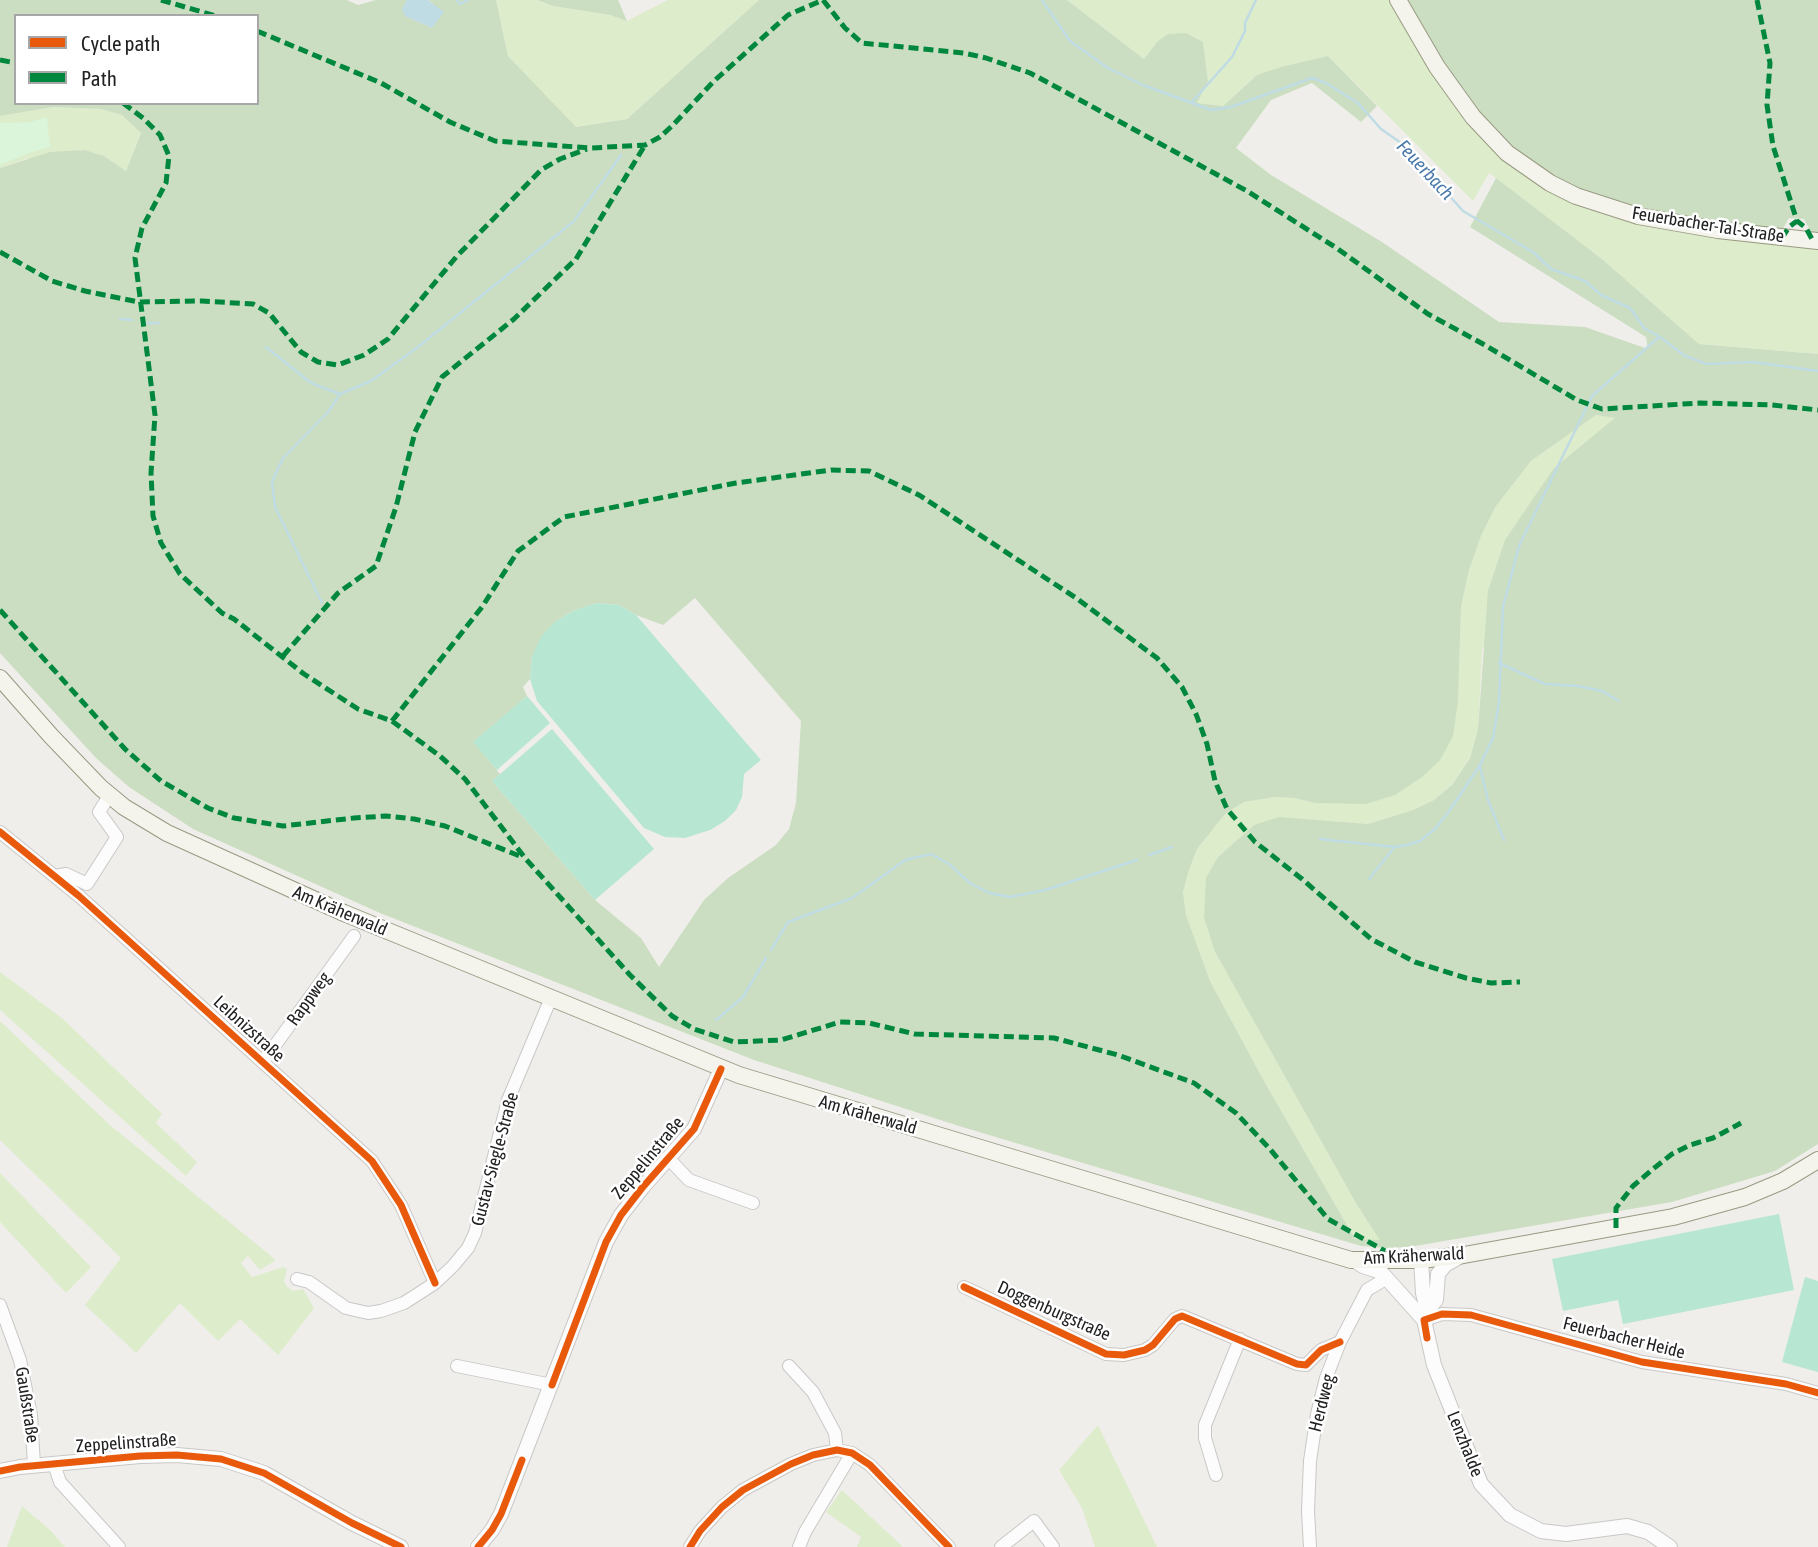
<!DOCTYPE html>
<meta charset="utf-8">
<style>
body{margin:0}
#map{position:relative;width:1818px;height:1547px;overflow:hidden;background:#f0eeeb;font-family:"Asap Condensed",sans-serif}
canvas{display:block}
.legend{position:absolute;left:14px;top:14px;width:245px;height:91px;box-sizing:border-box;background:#fff;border:2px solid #a7a7a7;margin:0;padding:9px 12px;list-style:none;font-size:21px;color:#222}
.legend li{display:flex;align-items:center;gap:14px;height:35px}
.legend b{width:35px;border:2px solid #a7a7a7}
</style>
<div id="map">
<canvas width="1818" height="1547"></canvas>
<ul class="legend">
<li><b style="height:9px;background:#e8590c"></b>Cycle path</li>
<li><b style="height:9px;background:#00873e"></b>Path</li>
</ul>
</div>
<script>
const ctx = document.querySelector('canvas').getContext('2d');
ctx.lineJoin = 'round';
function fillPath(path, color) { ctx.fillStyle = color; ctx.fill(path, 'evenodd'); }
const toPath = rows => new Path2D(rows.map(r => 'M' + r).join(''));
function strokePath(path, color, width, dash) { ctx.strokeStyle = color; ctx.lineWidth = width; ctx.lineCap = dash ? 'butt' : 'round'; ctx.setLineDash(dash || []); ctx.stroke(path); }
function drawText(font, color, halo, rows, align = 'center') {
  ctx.font = font + ' "Asap Condensed",sans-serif'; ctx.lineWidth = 5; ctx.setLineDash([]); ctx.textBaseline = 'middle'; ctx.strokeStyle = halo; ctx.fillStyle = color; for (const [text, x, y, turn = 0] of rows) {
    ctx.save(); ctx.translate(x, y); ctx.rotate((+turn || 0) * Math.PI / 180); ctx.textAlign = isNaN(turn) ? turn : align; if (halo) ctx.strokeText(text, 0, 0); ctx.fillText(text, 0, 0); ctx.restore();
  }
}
const grass = toPath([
 [496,0,537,0,553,6,610,15,627,21,668,0,759,0,627,119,575,127,508,56],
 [1067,0,1393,0,1433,67,1553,190,1818,246,1818,354,1699,344,1602,259,1489,173,1473,201,1328,56,1257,75,1223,106,1197,103,1208,81,1203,42,1157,42,1144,59],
 [53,107,101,109,122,115,141,132,126,171,104,156,85,150,26,159,0,168,0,116],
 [1596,415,1616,418,1554,468,1482,651,1478,729,1470,757,1452,785,1434,800,1413,810,1368,824,1326,821,1254,825,1218,857,1215,952,1357,1205,1381,1241,1355,1239,1264,1081,1210,981,1186,915,1183,892,1189,870,1197,849,1226,813,1244,802,1275,797,1294,798,1315,803,1458,701,1461,607,1469,570,1481,536,1496,506,1531,461],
 [0,972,63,1019,162,1114,156,1123,197,1162,186,1176,0,1010],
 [0,1021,111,1126,276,1260,260,1270,248,1256,241,1263,252,1277,283,1267,287,1269,284,1281,287,1287,293,1291,303,1289,314,1308,278,1355,240,1319,218,1341,180,1303,136,1353,85,1305,121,1258,0,1140],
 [0,1173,91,1267,66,1293,0,1222],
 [1098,1425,1157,1547,1095,1547,1082,1508,1059,1470],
 [842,1490,903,1547,857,1547,861,1537,826,1512],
 [22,1506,51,1531,65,1547,7,1547]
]);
const forest = toPath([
 [0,0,347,0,358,5,376,0,407,0,403,9,405,16,432,28,433,3,428,0,496,0,508,56,576,127,627,119,759,0,1067,0,1144,59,1157,42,1168,34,1186,33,1203,42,1208,81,1197,103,1223,106,1257,75,1281,67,1328,56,1377,106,1361,122,1312,83,1271,100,1236,148,1271,175,1382,242,1499,322,1585,327,1648,349,1646,337,1470,227,1496,178,1602,259,1699,344,1818,354,1818,1144,1775,1171,1672,1202,1409,1247,1384,1248,1361,1246,959,1126,754,1060,380,913,193,829,129,787,96,758,0,653,0,168,50,152,85,150,104,156,126,171,141,133,122,115,101,109,53,107,0,116],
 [16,16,257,16,257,103,16,103],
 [1596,415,1615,418,1554,468,1505,540,1488,591,1478,729,1470,758,1452,785,1434,800,1413,810,1368,824,1279,817,1254,825,1218,857,1206,878,1204,917,1215,952,1357,1205,1380,1240,1355,1239,1264,1081,1210,981,1186,915,1183,892,1189,870,1197,849,1226,813,1244,802,1275,797,1294,798,1315,803,1366,804,1395,795,1422,777,1440,760,1453,736,1458,701,1461,607,1469,570,1481,536,1496,506,1531,461],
 [695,598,801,721,796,803,789,829,776,845,728,878,704,900,659,967,641,938,595,900,492,781,500,774,474,742,527,696,523,687,530,679,532,656,556,621,575,610,597,603,619,605,636,615,663,625],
 [537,0,618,0,627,21,610,15,553,6],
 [1406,0,1818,0,1818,236,1810,230,1804,219,1789,218,1781,232,1721,224,1592,197,1563,181,1519,153,1477,110,1426,36]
]);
const park = toPath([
 [47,117,50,147,29,153,0,165,0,123,30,122]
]);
const pitch = toPath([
 [597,603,619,605,636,615,761,760,744,774,742,797,736,810,725,821,710,830,685,838,665,837,644,828,537,701,530,679,532,656,542,635,556,621,575,610],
 [527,696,550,723,497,770,473,742],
 [552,729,654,849,595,900,492,781],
 [1779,1214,1794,1290,1623,1324,1618,1300,1563,1311,1552,1259],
 [1805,1277,1818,1281,1818,1372,1782,1362]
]);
const water = toPath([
 [407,0,428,0,444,12,432,28,405,16,402,9]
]);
const stream = toPath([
 [457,0,460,4,468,0],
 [1042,0,1070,41,1108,68,1143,85,1211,110,1231,107,1312,78,1326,83,1358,103,1381,129,1404,145,1463,211,1533,252,1551,269,1585,281,1601,295,1630,308,1645,329,1660,337,1685,356,1707,364,1753,362,1818,371],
 [1192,102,1232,57,1245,31,1245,23,1256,0],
 [120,319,132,320],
 [147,323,159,323],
 [266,347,311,383,340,394],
 [322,603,275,507,272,482,283,458,328,412,340,394,371,381,418,347,574,221,621,155],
 [1499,663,1545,684,1578,686,1602,691,1619,701],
 [1480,767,1488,800,1504,840],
 [1320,839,1394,847,1407,845,1420,841,1435,829,1450,810,1480,765,1493,738,1499,702,1503,607,1519,546,1592,396,1658,338],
 [1149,855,1172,847],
 [1369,879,1393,849],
 [771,950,788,922,852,898,905,860,931,854,949,864,970,883,989,893,1010,897,1045,890,1137,860],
 [716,1020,743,997,766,958]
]);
const minor = toPath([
 [0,832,79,896,372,1161,401,1205,435,1283],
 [55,876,66,874,87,884,117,837,99,812,109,796],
 [263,1062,354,936],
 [668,1158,689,1180,753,1203],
 [297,1279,309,1282,346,1308,368,1313,381,1311,404,1303,435,1283,453,1266,468,1248,475,1233,508,1100,551,998],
 [964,1287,1106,1354,1124,1355,1145,1350,1153,1345,1175,1319,1182,1316,1297,1364,1306,1365,1321,1350,1340,1342],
 [0,1305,20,1360,31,1415,34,1465],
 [1424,1320,1442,1314,1471,1315,1642,1362,1786,1384,1818,1393],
 [457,1366,552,1385],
 [789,1366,813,1392,835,1433,837,1450],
 [54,1464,60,1482,119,1547],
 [1216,1475,1205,1438,1205,1425,1240,1339],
 [690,1547,700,1531,722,1507,743,1490,791,1464,813,1455,837,1450,852,1453,870,1465,949,1547],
 [799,1547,805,1532,852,1453],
 [1001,1547,1034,1521,1053,1547],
 [1310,1547,1308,1511,1310,1461,1317,1414,1326,1378,1340,1342,1367,1290,1387,1278]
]);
const tertiary = toPath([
 [1461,1256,1445,1265,1438,1274,1436,1300,1427,1310,1424,1320,1434,1365,1481,1484,1510,1515,1541,1531,1566,1534,1627,1526,1648,1532,1670,1547],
 [1421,1260,1423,1293,1427,1310],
 [1355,1261,1363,1266,1381,1272,1424,1320],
 [0,1471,20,1467,140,1456,177,1455,221,1459,264,1473,352,1523,401,1547],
 [478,1547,492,1530,501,1514,606,1242,621,1215,642,1188,694,1129,721,1069]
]);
const secondary = toPath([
 [1398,0,1437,67,1473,117,1507,153,1550,183,1576,196,1638,216,1718,230,1818,241],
 [0,678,51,736,101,788,124,807,167,833,344,913,739,1075,1351,1260,1421,1260,1464,1255,1673,1217,1745,1197,1783,1181,1818,1160]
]);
const quiet = toPath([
 [161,0,216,16],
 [1757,0,1770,63,1767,105,1773,146,1797,221,1806,228,1813,241],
 [257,31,381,83,450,122,495,141,591,148,645,145,660,137,673,125,714,81,788,15,823,0,845,28,862,43,964,53,986,58,1030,73,1058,88,1247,191,1338,249,1428,314,1483,344,1577,400,1602,409,1700,403,1772,405,1818,410],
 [0,60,16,63],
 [123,103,143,118,160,135,169,156,166,183,142,228,135,258,155,415,151,473,153,516,161,543,180,574,222,613,234,619,304,674,358,709,392,721,440,756,465,779,525,858,630,975,672,1016,694,1029,734,1042,781,1040,840,1022,869,1023,915,1034,1054,1038,1118,1055,1194,1083,1236,1113,1269,1148,1328,1219,1385,1251],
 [1782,238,1789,227,1797,221],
 [0,252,52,281,85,291,139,302,202,301,253,304,269,313,301,352,318,362,338,365,364,355,388,339,457,256,541,170,560,159,587,149],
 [0,610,125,749,161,781,208,808,234,818,283,826,354,818,386,816,414,819,445,826,522,857],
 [283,656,338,593,376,566,396,507,415,432,442,377,514,319,576,259,645,145],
 [392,721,482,607,518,551,564,517,736,483,831,470,869,471,919,495,1076,598,1157,658,1182,687,1196,714,1207,744,1215,781,1227,809,1255,842,1302,879,1371,939,1415,962,1466,978,1491,983,1520,982],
 [1616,1228,1616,1208,1633,1186,1653,1169,1672,1154,1690,1145,1713,1138,1741,1123]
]);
const cycleway = toPath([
 [0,832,79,896,372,1161,401,1205,435,1283],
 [964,1287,1106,1354,1124,1355,1145,1350,1153,1345,1175,1319,1182,1316,1297,1364,1306,1365,1321,1350,1340,1342],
 [1427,1338,1424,1320,1442,1314,1471,1315,1642,1362,1786,1384,1818,1393],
 [552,1385,606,1242,621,1215,642,1188,694,1129,721,1069],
 [0,1471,20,1467,140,1456,177,1455,221,1459,264,1473,352,1523,401,1547],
 [478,1547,492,1530,501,1514,522,1460],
 [690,1547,700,1531,722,1507,743,1490,791,1464,813,1455,837,1450,852,1453,870,1465,949,1547]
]);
const streetNames = [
 ["Feuerbacher-Tal-Straße",1708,225,9],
 ["Am Kräherwald",340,911,23],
 ["Rappweg",309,999,-54],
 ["Leibnizstraße",249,1029,42],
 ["Am Kräherwald",868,1115,16],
 ["Zeppelinstraße",648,1158,-50],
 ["Gustav-Siegle-Straße",495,1159,-75],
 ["Am Kräherwald",1414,1256,-3],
 ["Doggenburgstraße",1054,1311,24],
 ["Feuerbacher Heide",1624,1338,14],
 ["Herdweg",1322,1403,-76],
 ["Gaußstraße",27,1405,81],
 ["Zeppelinstraße",126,1443,-4],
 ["Lenzhalde",1465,1444,68]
];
const waterNames = [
 ["Feuerbach",1425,170,47]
];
fillPath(grass, '#ddeccb');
fillPath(forest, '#cbdec1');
fillPath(park, '#daf5da');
fillPath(pitch, '#b7e6d2');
fillPath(water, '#bfdbe3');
strokePath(stream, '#bfdbe3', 2.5);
strokePath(minor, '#c9c8c7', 14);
strokePath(tertiary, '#c9c8c7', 16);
strokePath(secondary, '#999a82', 18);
strokePath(minor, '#fdfcfc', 12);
strokePath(tertiary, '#fdfcfc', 14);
strokePath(secondary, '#f4f4ed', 16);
strokePath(quiet, '#00873e', 5, [10, 5]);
strokePath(cycleway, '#e8590c', 7);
drawText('18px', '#222', '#fff', streetNames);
drawText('italic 19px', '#4a7aab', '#fff', waterNames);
</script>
